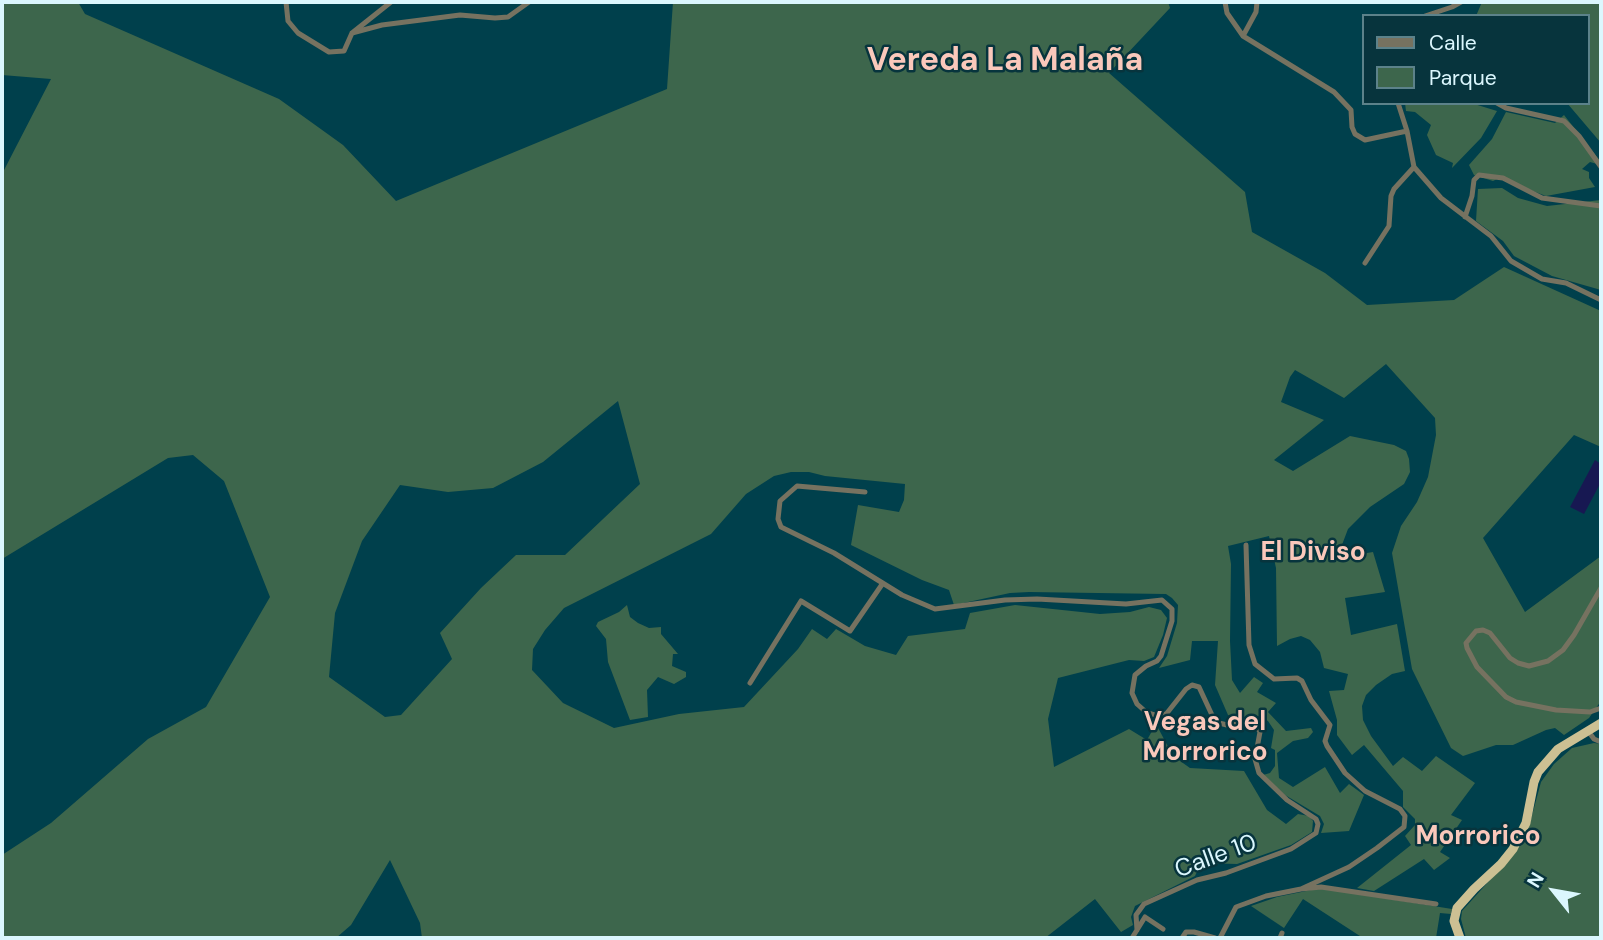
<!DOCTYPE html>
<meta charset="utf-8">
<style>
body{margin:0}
#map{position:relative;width:1603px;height:940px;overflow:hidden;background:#00404c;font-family:"DM Sans",sans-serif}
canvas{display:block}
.frame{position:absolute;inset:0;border:4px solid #dbf7fe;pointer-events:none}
.legend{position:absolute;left:1362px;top:14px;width:228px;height:91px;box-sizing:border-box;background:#07343d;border:2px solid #5c828a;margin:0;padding:9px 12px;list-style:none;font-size:21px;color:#dbf7fe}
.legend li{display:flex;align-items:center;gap:14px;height:35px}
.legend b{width:35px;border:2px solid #5c828a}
.north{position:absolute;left:1519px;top:856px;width:70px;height:70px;-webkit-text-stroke:5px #07343d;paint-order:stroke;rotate:301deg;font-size:19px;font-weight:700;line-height:28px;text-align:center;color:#dbf7fe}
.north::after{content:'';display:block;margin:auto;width:24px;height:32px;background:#dbf7fe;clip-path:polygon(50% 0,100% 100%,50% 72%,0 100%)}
</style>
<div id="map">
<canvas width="1603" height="940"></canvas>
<div class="frame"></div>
<ul class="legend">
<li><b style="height:9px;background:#767260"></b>Calle</li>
<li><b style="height:19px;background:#3d664c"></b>Parque</li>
</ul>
<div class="north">N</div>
</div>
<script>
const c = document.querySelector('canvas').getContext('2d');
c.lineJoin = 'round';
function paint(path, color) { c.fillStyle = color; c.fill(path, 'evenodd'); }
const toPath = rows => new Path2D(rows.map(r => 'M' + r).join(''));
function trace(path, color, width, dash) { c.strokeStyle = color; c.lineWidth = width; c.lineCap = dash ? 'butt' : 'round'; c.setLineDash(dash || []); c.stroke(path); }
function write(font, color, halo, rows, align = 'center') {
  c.font = font + ' "DM Sans",sans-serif'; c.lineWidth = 5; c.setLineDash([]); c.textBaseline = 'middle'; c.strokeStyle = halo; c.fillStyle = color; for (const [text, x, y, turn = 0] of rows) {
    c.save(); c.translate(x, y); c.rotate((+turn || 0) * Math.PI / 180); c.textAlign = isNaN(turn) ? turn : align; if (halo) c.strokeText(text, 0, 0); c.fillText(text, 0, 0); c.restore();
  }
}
const green = toPath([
 [2,2,78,2,85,14,279,99,343,145,396,201,667,89,673,2,1168,2,1170,8,1109,73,1245,192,1252,232,1325,273,1367,305,1454,300,1504,267,1601,311,1601,447,1574,435,1483,538,1525,612,1601,556,1601,701,1589,718,1564,735,1555,728,1546,730,1513,745,1496,745,1463,756,1451,748,1412,669,1392,553,1401,526,1417,502,1428,477,1436,435,1435,418,1386,364,1344,398,1295,370,1290,377,1281,402,1324,420,1274,460,1293,471,1350,436,1394,445,1406,451,1409,459,1410,472,1404,484,1370,507,1348,529,1337,558,1373,552,1385,592,1345,598,1351,635,1397,624,1405,671,1392,674,1376,685,1366,695,1362,706,1363,720,1371,736,1393,766,1403,757,1422,771,1436,756,1475,783,1451,815,1462,820,1440,852,1450,858,1434,870,1424,859,1374,891,1357,888,1411,845,1405,836,1415,825,1415,819,1403,807,1403,791,1364,745,1352,755,1337,735,1337,720,1329,691,1344,690,1348,674,1324,668,1320,652,1310,640,1301,636,1290,639,1277,646,1276,568,1269,536,1228,546,1231,564,1230,641,1232,680,1240,693,1254,677,1263,683,1257,692,1276,703,1268,712,1286,731,1311,728,1313,732,1308,738,1293,741,1277,753,1279,778,1293,787,1325,767,1340,793,1349,784,1364,795,1349,831,1321,833,1324,824,1320,816,1285,795,1263,775,1270,773,1275,766,1275,750,1271,748,1274,730,1268,721,1260,716,1235,718,1228,715,1215,685,1218,641,1192,641,1190,660,1159,668,1167,656,1177,623,1178,605,1172,598,1166,594,1029,592,1010,593,954,605,949,590,922,580,851,545,858,505,899,512,904,500,905,484,825,476,809,472,791,472,774,476,746,494,711,534,564,608,545,630,533,649,532,670,563,703,614,728,679,714,744,707,798,649,812,629,827,639,836,629,865,646,896,655,908,636,965,629,970,613,1015,605,1100,614,1130,612,1149,607,1161,610,1167,618,1163,635,1154,657,1144,661,1129,660,1058,678,1048,719,1054,767,1129,729,1147,740,1156,724,1173,756,1190,768,1244,771,1267,810,1286,824,1298,814,1309,816,1313,821,1312,832,1291,845,1237,864,1201,863,1195,876,1135,906,1131,917,1133,925,1121,932,1095,899,1045,938,422,938,420,923,390,860,351,925,336,938,2,938,2,855,51,823,148,739,206,707,270,597,224,481,193,455,168,458,2,559,2,174,51,79,2,75],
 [618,401,640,484,565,555,516,555,481,588,440,633,452,659,401,715,385,717,329,677,335,613,362,541,400,485,448,492,493,488,543,462],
 [1482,2,1601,2,1601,143,1567,103,1587,103,1587,16,1476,16],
 [1405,103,1471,103,1497,111,1481,138,1452,168,1453,163,1436,155,1427,135,1431,125,1415,112,1406,111],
 [1506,112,1555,123,1564,115,1601,162,1601,165,1590,162,1582,169,1589,172,1589,178,1595,187,1546,196,1499,178,1493,181,1474,175,1469,165,1492,139],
 [1502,188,1518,198,1547,206,1601,200,1601,290,1552,276,1514,256,1503,241,1476,221,1478,189],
 [627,605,630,617,638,623,649,628,661,627,661,634,678,654,673,654,672,666,686,672,686,677,674,684,658,677,647,690,648,717,630,720,608,662,606,639,596,626,598,622,619,612],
 [1594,743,1601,744,1601,938,1466,938,1461,919,1462,911,1518,849,1527,834,1541,782,1554,764,1572,748],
 [1321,888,1452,909,1451,914,1440,913,1436,938,1363,938,1303,899,1284,928,1251,906,1277,897]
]);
const water = toPath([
 [1595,460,1601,464,1601,482,1584,514,1570,507]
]);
const street = toPath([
 [286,2,288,21,298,33,329,52,344,51,352,33,391,2],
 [1225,2,1227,13,1243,36,1334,92,1351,110,1352,127,1355,134,1365,140,1407,131],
 [1425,16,1452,7,1461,2],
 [352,33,382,25,460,15,495,18,508,17,529,2],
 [1243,36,1256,12,1257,2],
 [1398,103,1407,131,1414,167,1441,198,1491,236,1511,261,1542,279,1566,283,1601,300],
 [1497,103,1506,108,1564,121,1579,136,1601,167],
 [1465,217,1472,196,1474,180,1479,175,1503,178,1542,198,1601,206],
 [1365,263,1389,226,1391,196,1394,189,1414,167],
 [865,492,797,486,780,501,778,519,781,527,834,553,902,595,935,609,1005,600,1037,599,1126,604,1162,600,1172,609,1172,621,1161,656,1157,661,1146,666,1135,675,1132,693,1137,704,1146,712,1161,717,1167,713,1186,689,1192,685,1199,687,1212,715,1219,723,1227,725,1249,723,1257,727,1260,732,1255,759,1259,773,1287,800,1316,819,1318,824,1316,833,1291,849,1226,873,1197,880,1144,904,1136,915,1137,930],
 [1246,545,1249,645,1255,664,1274,679,1297,678,1302,681,1311,700,1330,725,1325,741,1327,746,1345,773,1365,791,1400,809,1405,816,1404,827,1377,848,1349,867,1301,889],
 [1601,588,1574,635,1563,650,1548,661,1529,666,1518,663,1510,658,1490,633,1483,630,1476,631,1466,643,1467,648,1477,667,1506,697,1516,702,1556,710,1590,712,1601,708],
 [750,683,801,601,850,631,883,583],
 [1588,731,1594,739,1601,742],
 [1132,938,1145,917,1163,929],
 [1182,938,1186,932,1194,932,1215,938],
 [1220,938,1236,907,1266,896,1301,889,1321,887,1436,904],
 [1280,938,1282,933]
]);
const highway = toPath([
 [1460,938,1454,921,1457,908,1474,889,1501,864,1513,849,1526,823,1534,782,1538,772,1558,749,1601,723]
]);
const streetNames = [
 ["Calle 10",1216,857,-20]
];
const neighbourhoodNames = [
 ["El Diviso",1313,553],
 ["Vegas del",1205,723],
 ["Morrorico",1205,753],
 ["Morrorico",1478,837]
];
const districtNames = [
 ["Vereda La Malaña",1005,62]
];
paint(green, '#3d664c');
paint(water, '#171852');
trace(street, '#767260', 5);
trace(highway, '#ccc093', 9);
write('24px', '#dbf7fe', '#07343d', streetNames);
write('bold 26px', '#fac8bb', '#07343d', neighbourhoodNames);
write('bold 32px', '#fac8bb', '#07343d', districtNames);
</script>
